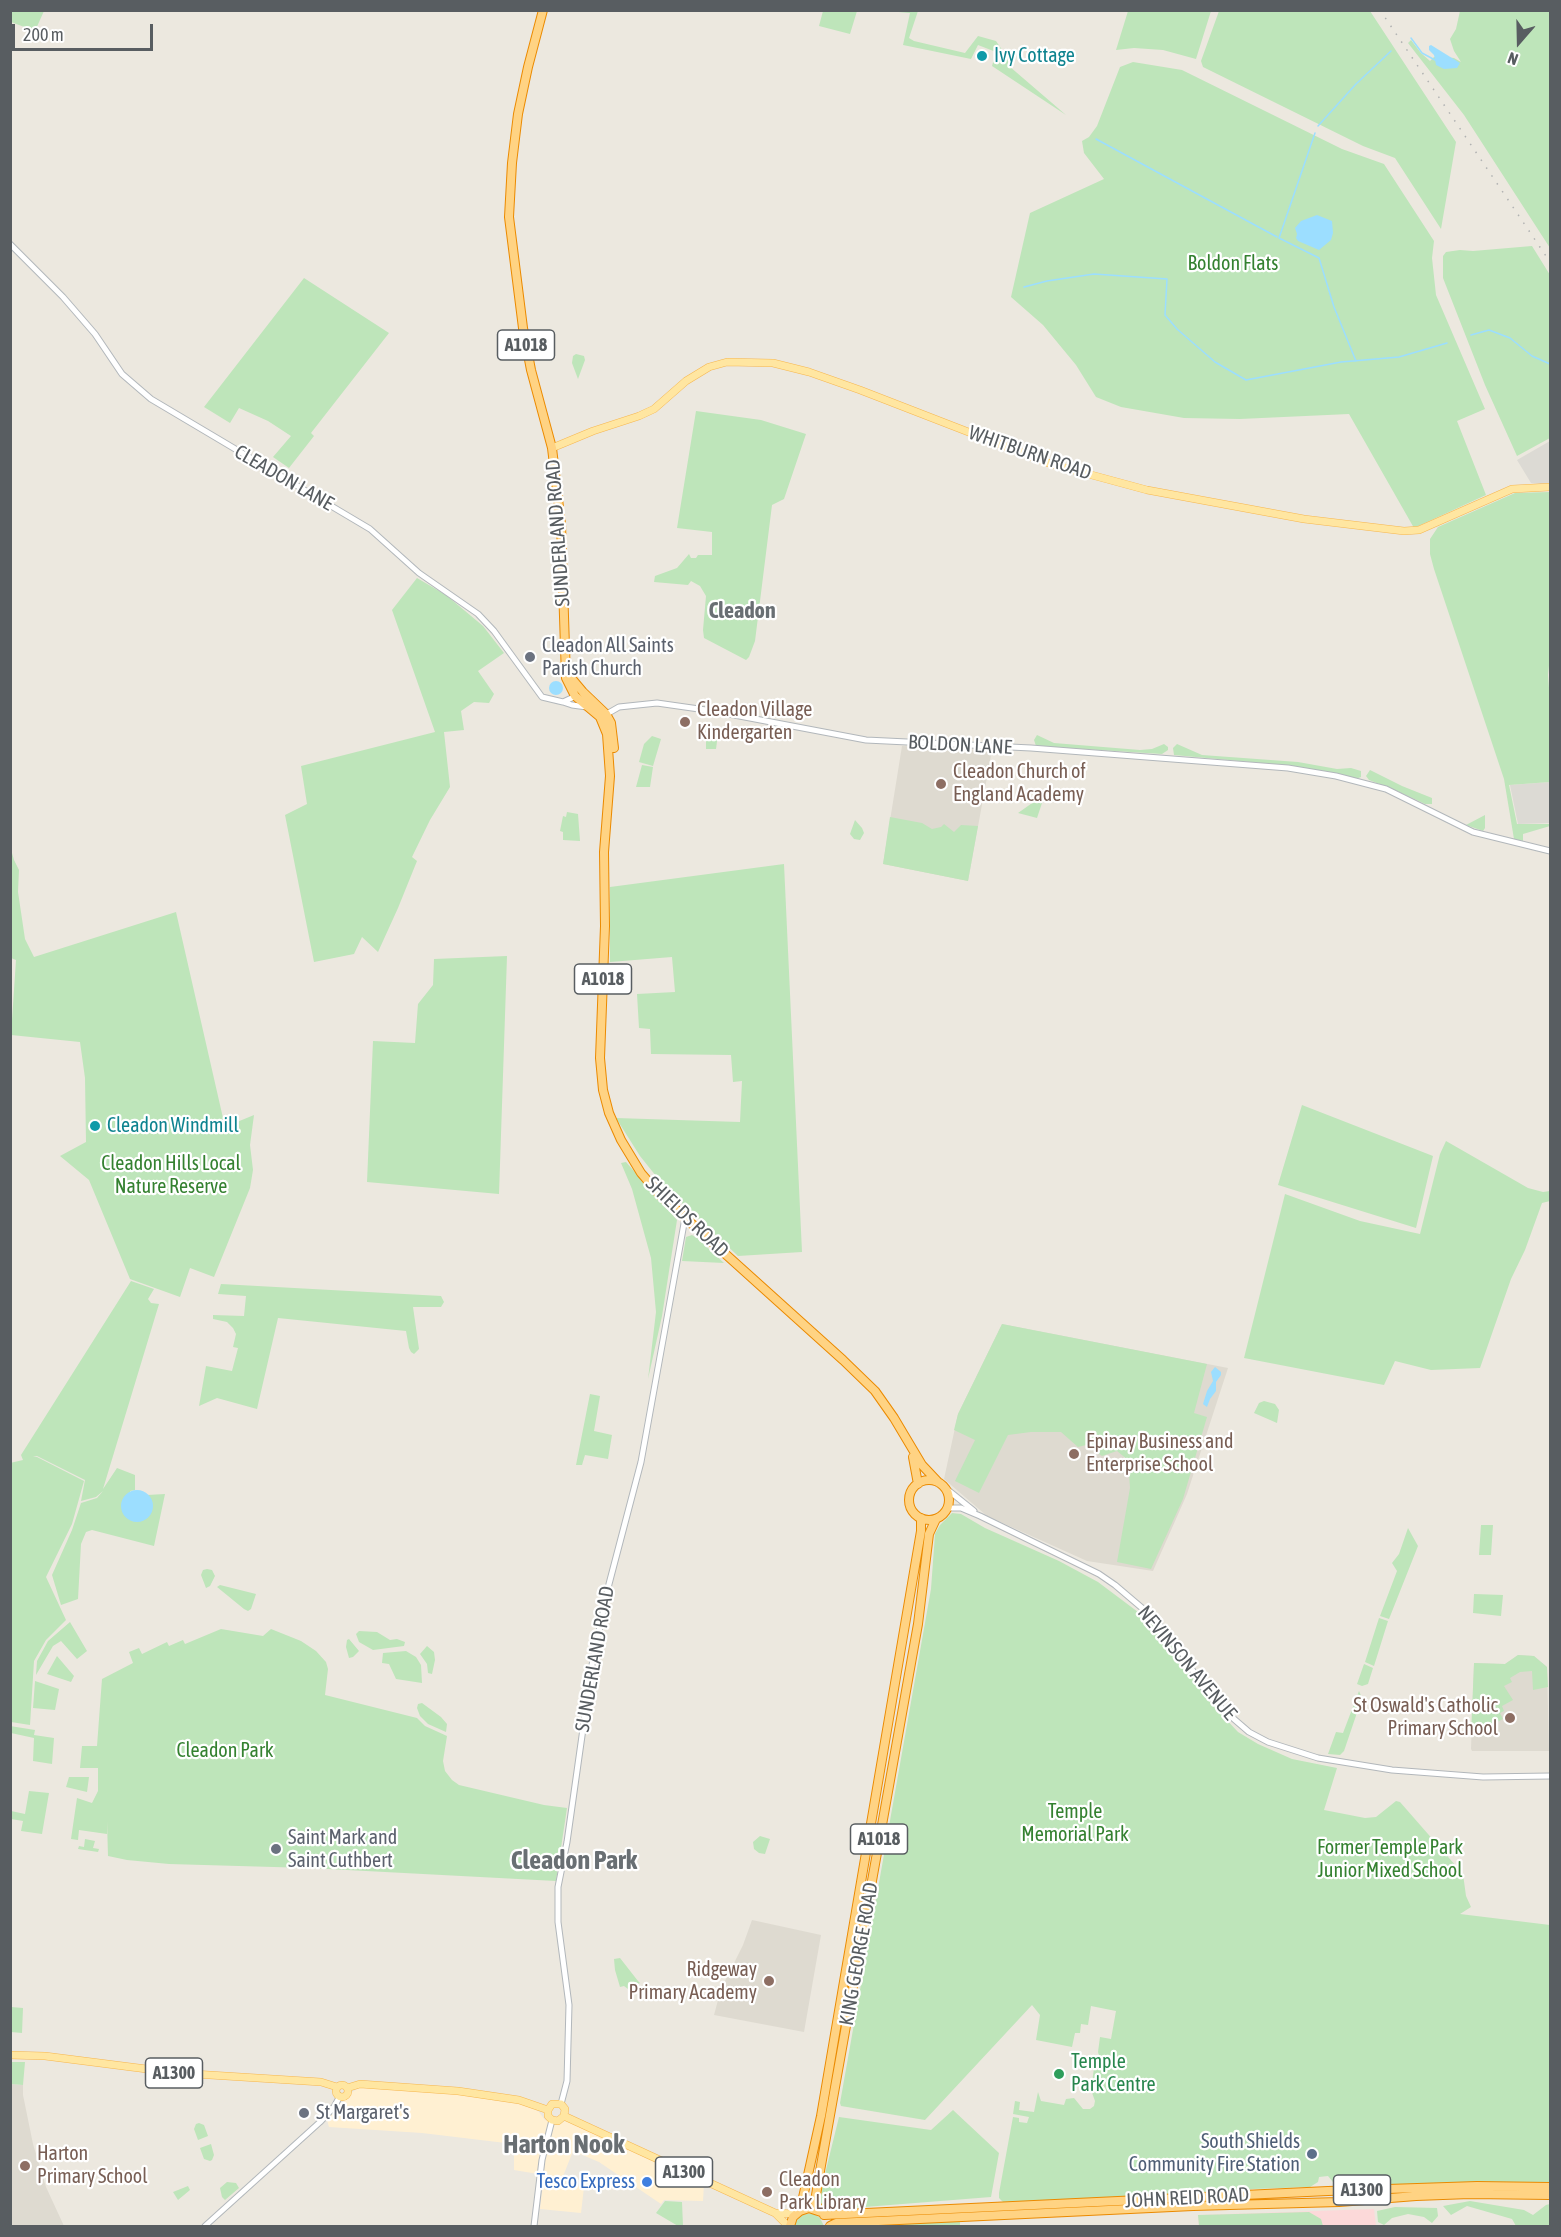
<!DOCTYPE html>
<style>
body{margin:0}
#map{position:relative;width:1561px;height:2237px;overflow:hidden;background:#ece8df;font-family:"Asap Condensed",sans-serif}
canvas{display:block}
.frame{position:absolute;inset:0;border:12px solid #585d61;pointer-events:none}
.north{position:absolute;left:1489px;top:12px;width:60px;height:60px;-webkit-text-stroke:4px #fff;paint-order:stroke;rotate:200deg;font-size:16px;font-weight:700;line-height:24px;text-align:center;color:#585d61}
.north::after{content:'';display:block;margin:auto;width:21px;height:27px;background:#585d61;clip-path:polygon(50% 0,100% 100%,50% 72%,0 100%)}
.scale{position:absolute;left:12px;top:24px;width:141px;height:27px;box-sizing:border-box;border:3px solid #585d61;border-top:0;padding-left:8px;font-size:18px;line-height:21px;white-space:nowrap;color:#585d61;-webkit-text-stroke:4px #fff;paint-order:stroke}
</style>
<div id="map">
<canvas width="1561" height="2237"></canvas>
<div class="frame"></div>
<div class="north">N</div>
<div class="scale">200 m</div>
</div>
<script>
const c = document.querySelector('canvas').getContext('2d');
c.lineJoin = 'round';
function paint(path, color) { c.fillStyle = color; c.fill(path, 'evenodd'); }
const toPath = rows => new Path2D(rows.map(r => 'M' + r).join(''));
function trace(path, color, width, dash) { c.strokeStyle = color; c.lineWidth = width; c.lineCap = dash ? 'butt' : 'round'; c.setLineDash(dash || []); c.stroke(path); }
function write(font, color, halo, rows, align = 'center') {
  c.font = font + ' "Asap Condensed",sans-serif'; c.lineWidth = 4.5; c.setLineDash([]); c.textBaseline = 'middle'; c.strokeStyle = halo; c.fillStyle = color; for (const [text, x, y, turn = 0] of rows) {
    c.save(); c.translate(x, y); c.rotate((+turn || 0) * Math.PI / 180); c.textAlign = isNaN(turn) ? turn : align; if (halo) c.strokeText(text, 0, 0); c.fillText(text, 0, 0); c.restore();
  }
}
const commercial = toPath([
 [360,2087,453,2093,514,2102,531,2107,539,2112,545,2120,557,2124,566,2121,704,2183,703,2201,664,2200,661,2204,599,2162,573,2151,560,2184,584,2187,581,2213,540,2209,544,2175,514,2170,514,2144,422,2133,329,2127,327,2120,351,2093]
]);
const industrial = toPath([
 [1550,441,1550,485,1531,483,1517,460],
 [1550,782,1550,823,1518,824,1510,785]
]);
const education = toPath([
 [902,746,992,750,968,881,883,864],
 [1002,1324,1228,1368,1187,1494,1153,1571,1087,1561,987,1516,944,1479,958,1414],
 [1518,1655,1534,1656,1547,1667,1549,1751,1472,1751,1471,1749,1474,1663,1505,1664],
 [752,1920,821,1935,804,2032,714,2015,721,1989,743,1945],
 [11,2084,23,2085,23,2095,33,2144,46,2187,64,2226,11,2226]
]);
const medical = toPath([
 [1374,2209,1376,2226,1199,2226,1198,2215]
]);
const green = toPath([
 [10,11,11,10,44,11,35,31,11,22],
 [823,11,857,11,850,34,819,26],
 [887,11,918,11,909,38,914,41,965,53,978,36,996,41,1007,57,1009,66,1066,115,992,66,996,52,978,45,971,59,903,45,910,13],
 [1128,11,1211,11,1196,59,1163,50,1134,48,1116,50],
 [1219,11,1370,11,1456,142,1441,229,1395,158,1363,146,1203,67,1201,61],
 [1460,11,1550,11,1550,248,1464,115,1408,43,1411,40,1421,53,1430,61,1434,57,1444,57,1454,58,1461,62,1454,51,1450,39,1456,29],
 [1133,62,1182,70,1342,149,1384,164,1434,241,1432,258,1436,295,1485,409,1457,421,1486,495,1414,528,1349,414,1240,419,1184,418,1121,407,1096,397,1076,365,1043,325,1011,297,1030,213,1104,179,1084,153,1082,141,1089,137,1097,126,1120,67],
 [1532,246,1550,275,1550,438,1517,456,1485,385,1443,278,1443,256,1446,252,1460,250,1473,251],
 [304,278,389,333,311,433,314,436,289,468,273,457,291,436,268,421,239,408,230,423,204,407],
 [576,354,584,356,585,360,578,379,572,363,573,356],
 [696,411,761,420,806,434,784,499,772,505,755,641,749,657,746,660,704,638,703,630,706,596,700,586,691,581,688,585,654,582,655,576,677,568,689,554,691,558,696,558,698,555,712,555,712,532,677,528],
 [1550,492,1550,656,1548,675,1550,700,1550,782,1509,785,1517,824,1550,824,1550,826,1523,834,1523,841,1514,839,1504,779,1434,569,1430,554,1430,539,1438,527,1515,493],
 [417,578,446,595,483,626,504,653,478,671,494,694,489,703,474,702,461,711,464,730,444,732,450,787,430,820,412,857,417,861,398,908,378,952,362,937,354,954,314,962,285,815,307,804,301,766,435,732,392,610],
 [706,733,718,734,716,749,706,749],
 [1037,735,1054,743,1140,750,1152,749,1164,744,1168,747,1168,750,1162,754,1036,746,1034,740],
 [652,736,661,739,653,766,639,762,644,744],
 [1177,744,1202,755,1298,762,1337,769,1351,768,1361,771,1361,777,1356,779,1294,766,1174,755,1173,748],
 [642,765,653,767,650,787,636,787],
 [1370,770,1402,786,1432,798,1432,804,1425,804,1397,791,1369,780,1366,776],
 [1045,794,1037,818,1018,813],
 [567,812,578,814,580,841,563,840,563,832,560,831,563,816,566,817],
 [1485,815,1485,828,1483,831,1466,825],
 [890,817,922,823,932,829,941,827,944,824,954,832,961,825,978,826,968,881,883,864],
 [855,820,862,828,864,833,860,840,854,839,850,834],
 [10,846,14,860,19,870,18,892,25,939,34,957,176,912,223,1118,237,1122,254,1115,250,1145,253,1170,250,1188,214,1277,190,1268,180,1297,130,1279,89,1180,60,1156,86,1142,85,1078,80,1042,11,1035,16,960,11,958],
 [784,864,802,1252,738,1256,664,1186,640,1156,616,1118,740,1122,742,1081,733,1082,731,1055,651,1054,650,1029,639,1028,637,994,675,992,672,957,610,962,610,887],
 [507,956,499,1194,367,1182,373,1041,415,1043,418,1004,433,985,434,959],
 [1302,1105,1433,1156,1416,1228,1278,1185],
 [1446,1141,1528,1188,1543,1192,1550,1191,1550,1201,1542,1203,1525,1250,1511,1279,1480,1368,1431,1370,1395,1361,1384,1385,1244,1358,1285,1194,1360,1221,1420,1234,1440,1154],
 [626,1162,677,1220,662,1316,648,1379,656,1312,651,1258,632,1189,621,1163],
 [692,1235,697,1238,724,1263,682,1261,686,1237],
 [131,1281,154,1289,148,1299,151,1303,159,1304,103,1489,117,1468,135,1475,135,1490,130,1491,141,1521,151,1512,152,1504,147,1495,165,1494,154,1546,92,1530,86,1532,81,1544,78,1599,61,1605,52,1575,72,1530,81,1503,97,1498,103,1491,96,1497,81,1501,85,1480,37,1456,33,1457,37,1457,84,1481,72,1524,46,1577,66,1620,46,1640,34,1661,30,1725,11,1722,10,1463,23,1460,21,1455],
 [221,1284,441,1296,444,1302,441,1307,413,1307,419,1349,414,1354,411,1352,409,1348,406,1331,278,1318,257,1409,217,1398,199,1406,206,1366,232,1371,238,1348,233,1347,236,1334,233,1328,227,1322,213,1319,213,1315,244,1316,246,1296,218,1294],
 [1002,1324,1207,1364,1194,1413,1207,1417,1183,1499,1151,1569,1117,1562,1130,1488,1128,1460,1117,1451,1102,1456,1086,1445,1078,1447,1061,1432,1031,1432,1008,1435,979,1493,955,1481,975,1440,954,1430,958,1414],
 [590,1394,600,1396,594,1431,612,1435,608,1459,585,1455,582,1465,576,1465],
 [1264,1401,1275,1404,1279,1410,1277,1423,1254,1413,1259,1403],
 [952,1513,961,1514,985,1528,1059,1561,1098,1582,1146,1618,1173,1648,1208,1700,1238,1732,1258,1744,1292,1759,1337,1768,1324,1810,1365,1818,1376,1817,1396,1801,1400,1802,1463,1874,1466,1896,1471,1907,1460,1914,1550,1925,1550,2184,1509,2182,1337,2187,1328,2176,1319,2177,1318,2182,1310,2187,1253,2189,1242,2191,1242,2193,1005,2204,999,2198,999,2193,1013,2117,1019,2118,1019,2122,1027,2123,1029,2117,1013,2114,1015,2101,1020,2102,1019,2110,1034,2112,1038,2092,1041,2101,1064,2105,1066,2099,1074,2098,1083,2109,1090,2109,1094,2106,1095,2101,1091,2090,1094,2068,1096,2063,1105,2062,1106,2059,1099,2056,1098,2052,1100,2037,1111,2039,1116,2011,1091,2006,1088,2025,1081,2024,1080,2033,1075,2033,1072,2047,1036,2040,1040,2015,1032,2005,925,2120,841,2106,840,2103,931,1589,935,1534,940,1525],
 [1481,1525,1493,1525,1491,1555,1479,1555],
 [1408,1528,1418,1546,1389,1619,1380,1616,1397,1571,1392,1563,1399,1554],
 [207,1569,212,1570,215,1576,210,1586,206,1588,201,1575,203,1570],
 [220,1585,256,1594,251,1609,248,1611,244,1609,217,1587],
 [1474,1594,1503,1595,1501,1616,1473,1613],
 [1379,1618,1388,1621,1374,1666,1365,1662],
 [70,1622,87,1651,77,1659,61,1641,53,1646,36,1675,37,1661,48,1641],
 [221,1629,263,1636,271,1629,301,1641,316,1651,326,1662,328,1669,325,1695,417,1718,425,1726,447,1736,443,1761,445,1771,452,1780,459,1785,544,1805,567,1808,556,1881,309,1868,169,1864,127,1860,108,1856,107,1821,107,1834,79,1830,78,1840,71,1839,77,1798,92,1803,98,1791,98,1768,80,1768,82,1746,97,1746,102,1679,133,1663,129,1652,139,1648,142,1654,167,1642,169,1646,183,1640,185,1644],
 [359,1631,377,1632,390,1640,397,1639,405,1642,404,1646,373,1650,359,1642,356,1634],
 [349,1639,359,1651,353,1657,349,1658,346,1647,347,1640],
 [427,1646,434,1652,435,1660,432,1674,428,1673,427,1664,420,1654],
 [406,1651,416,1657,421,1665,422,1683,396,1679,389,1664,382,1663,383,1653],
 [1518,1655,1534,1656,1547,1667,1548,1687,1533,1690,1532,1671,1520,1672,1510,1678,1512,1682,1504,1686,1513,1700,1502,1706,1504,1711,1500,1713,1503,1719,1471,1735,1474,1663,1505,1664],
 [57,1656,74,1676,71,1682,47,1674],
 [1364,1664,1373,1668,1368,1684,1362,1686,1357,1684],
 [35,1681,59,1689,55,1710,33,1708],
 [1359,1691,1362,1698,1344,1751,1340,1755,1328,1754,1336,1732,1343,1733],
 [422,1703,441,1717,447,1724,446,1732,428,1724,420,1716,417,1708,418,1704],
 [10,1726,35,1730,34,1735,54,1738,52,1764,33,1761,34,1738,11,1733],
 [69,1777,89,1777,87,1792,66,1787],
 [29,1791,49,1793,42,1834,21,1831,23,1821,11,1819,11,1811,25,1814],
 [760,1836,770,1839,765,1854,759,1853,754,1849,753,1842],
 [85,1839,95,1841,93,1848,99,1849,98,1852,78,1849,79,1846,84,1847],
 [620,1958,638,1981,640,1983,628,1989,624,1986,620,1987,615,1970,614,1959],
 [11,2007,23,2008,22,2033,11,2032],
 [11,2062,25,2062,23,2085,11,2084],
 [953,2110,999,2153,991,2197,827,2210,820,2204,820,2194,839,2117,931,2130],
 [199,2123,204,2125,208,2136,198,2140,194,2129,196,2124],
 [211,2144,214,2155,212,2160,210,2161,204,2159,200,2148],
 [227,2182,236,2183,239,2188,225,2200,222,2197,220,2188],
 [188,2186,190,2190,178,2200,173,2192],
 [665,2201,682,2202,683,2226,678,2226,656,2213],
 [1470,2201,1524,2210,1533,2215,1546,2205,1550,2204,1550,2226,1516,2226,1512,2219,1467,2206,1451,2215,1443,2206],
 [1395,2207,1437,2208,1438,2216,1432,2223,1424,2217,1408,2214,1392,2218,1384,2225,1378,2222,1377,2211],
 [1309,2212,1321,2219,1323,2226,1199,2226,1198,2215],
 [812,2213,820,2218,824,2226,794,2226,796,2222,802,2215],
 [960,2221,960,2226,863,2226]
]);
const water = toPath([
 [1431,45,1460,63,1457,68,1444,69,1436,65,1434,55,1429,50,1429,46],
 [1317,215,1332,221,1333,233,1331,240,1319,250,1298,241,1296,238,1297,234,1295,228,1301,221],
 '549 688a7 7 0 1 1 14 0a7 7 0 1 1-14 0Z',
 [1215,1367,1221,1372,1221,1375,1216,1382,1216,1391,1210,1399,1207,1407,1203,1404,1207,1391,1213,1381,1211,1372],
 '121 1506a16 16 0 1 1 32 0a16 16 0 1 1-32 0Z'
]);
const stream = toPath([
 [1411,38,1422,53,1435,60],
 [1318,126,1356,84,1391,51],
 [1315,133,1279,238,1319,258,1334,307,1356,361],
 [1096,139,1277,237],
 [1024,287,1047,281,1094,274,1167,279,1165,315,1177,329,1215,362,1246,380,1341,362,1399,357,1447,343],
 [1471,335,1489,330,1510,338,1532,356,1550,364]
]);
const minor = toPath([
 [10,244,63,297,95,334,122,374,151,399,370,529,419,573,478,614,494,631,542,697,563,702,576,696],
 [563,702,572,705,587,707],
 [605,715,619,707,657,703,713,711,866,740,1031,748,1288,768,1336,776,1386,789,1473,832,1550,851],
 [943,1486,974,1511],
 [948,1508,961,1508,980,1516,1099,1574,1115,1585,1155,1619,1184,1656,1202,1686,1220,1707,1249,1732,1268,1742,1318,1758,1392,1770,1483,1777,1550,1776],
 [561,2104,567,2081,569,2005,558,1922,558,1887,567,1842,592,1665,609,1584,641,1462,685,1218],
 [205,2226,320,2122,334,2107,340,2096],
 [534,2226,542,2160,552,2120]
]);
const major = toPath([
 [552,448,593,431,639,416,654,409,686,381,709,367,727,362,773,363,809,372,860,390,1051,464,1147,490,1304,519,1404,531,1419,530,1512,489,1550,487],
 [10,2055,45,2056,178,2073,321,2082,337,2087],
 '336 2091a6 6 0 1 1 12 0a6 6 0 1 1-12 0Z',
 [347,2088,360,2084,458,2091,519,2100,548,2110],
 [548,2110,552,2104,561,2104,565,2109,564,2116],
 [548,2110,548,2116,552,2120,558,2121,564,2116],
 [564,2116,775,2213,796,2214],
 [775,2213,788,2226]
]);
const highway = toPath([
 [543,10,528,67,518,114,512,163,509,217,523,328,531,370,552,448,561,524,566,678,575,696,600,717,607,734,610,776,604,852,605,926,600,1058,603,1090,609,1113,621,1140,641,1173,661,1196,843,1360,875,1391,894,1418,922,1465,938,1482],
 [567,673,583,692,606,714,611,723,614,748],
 [913,1457,918,1484],
 '909 1500a20 20 0 1 1 40 0a20 20 0 1 1-40 0Z',
 [800,2211,821,2116,921,1531,921,1518],
 [819,2211,815,2201,820,2171,918,1624,929,1534,936,1519],
 [824,2215,1328,2191,1477,2186,1550,2187],
 [790,2226,793,2217,800,2211,809,2208,821,2212],
 [830,2226,836,2223,1193,2206,1339,2202,1416,2196,1470,2194,1550,2195]
]);
const rail = toPath([
 [1380,10,1550,262]
]);
const markers = [
 [982,56,6,"#0f9aa8"],
 [530,657,6,"#6b7280"],
 [685,722,6,"#8d6e63"],
 [941,784,6,"#8d6e63"],
 [95,1126,6,"#0f9aa8"],
 [1074,1454,6,"#8d6e63"],
 [1510,1718,6,"#8d6e63"],
 [276,1849,6,"#6b7280"],
 [769,1981,6,"#8d6e63"],
 [1059,2074,6,"#2e9e5b"],
 [304,2113,6,"#6b7280"],
 [1312,2154,6,"#5c6f8a"],
 [25,2166,6,"#8d6e63"],
 [647,2182,6,"#3f7fe0"],
 [767,2192,6,"#8d6e63"]
];
const shields = [
 [526,345,57],
 [603,979,57],
 [879,1839,57],
 [174,2073,57],
 [684,2172,57],
 [1362,2190,57]
];
const shieldNames = [
 ["A1018",526,345],
 ["A1018",603,979],
 ["A1018",879,1839],
 ["A1300",174,2073],
 ["A1300",684,2172],
 ["A1300",1362,2190]
];
const cultureNames = [
 ["Ivy Cottage",994,56],
 ["Cleadon Windmill",107,1126]
];
const parkNames = [
 ["Boldon Flats",1233,264],
 ["Cleadon Hills Local",171,1164],
 ["Nature Reserve",171,1187],
 ["Cleadon Park",225,1751],
 ["Temple",1075,1812],
 ["Memorial Park",1075,1835],
 ["Former Temple Park",1390,1848],
 ["Junior Mixed School",1390,1871]
];
const streetNames = [
 ["WHITBURN ROAD",1030,453,19],
 ["CLEADON LANE",284,478,30],
 ["SUNDERLAND ROAD",558,533,-94],
 ["BOLDON LANE",960,745,3],
 ["SHIELDS ROAD",687,1217,44],
 ["SUNDERLAND ROAD",595,1659,-80],
 ["NEVINSON AVENUE",1187,1663,50],
 ["KING GEORGE ROAD",859,1954,-80],
 ["JOHN REID ROAD",1187,2198,-3]
];
const worshipNames = [
 ["Cleadon All Saints",542,646],
 ["Parish Church",542,669],
 ["Saint Mark and",288,1838],
 ["Saint Cuthbert",288,1861],
 ["St Margaret's",316,2113]
];
const educationNames = [
 ["Cleadon Village",697,710],
 ["Kindergarten",697,733],
 ["Cleadon Church of",953,772],
 ["England Academy",953,795],
 ["Epinay Business and",1086,1442],
 ["Enterprise School",1086,1465],
 ["St Oswald's Catholic",1498,1706,"right"],
 ["Primary School",1498,1729,"right"],
 ["Ridgeway",757,1970,"right"],
 ["Primary Academy",757,1993,"right"],
 ["Harton",37,2154],
 ["Primary School",37,2177],
 ["Cleadon",779,2180],
 ["Park Library",779,2203]
];
const leisureNames = [
 ["Temple",1071,2062],
 ["Park Centre",1071,2085]
];
const serviceNames = [
 ["South Shields",1300,2142],
 ["Community Fire Station",1300,2165]
];
const shopNames = [
 ["Tesco Express",635,2182]
];
const quarterNames = [
 ["Cleadon",742,611]
];
const districtNames = [
 ["Cleadon Park",574,1861],
 ["Harton Nook",564,2145]
];
paint(commercial, '#fff0d2');
paint(industrial, '#dcdad4');
paint(education, '#dedad0');
paint(medical, '#fcd9d9');
paint(green, '#bee5ba');
paint(water, '#9cdeff');
trace(stream, '#9cdeff', 1.5);
trace(minor, '#b2b7bb', 7);
trace(major, '#f6b64f', 8);
trace(highway, '#eb8a00', 10);
trace(minor, '#fff', 5);
trace(major, '#ffe6a1', 7);
trace(highway, '#ffd383', 8);
trace(rail, '#b1b2b2', 1.5, [1.5, 8]);
for (const [x, y, r, color] of markers) { const dot = new Path2D(); dot.arc(x, y, r, 0, 2 * Math.PI); c.fillStyle = color; c.fill(dot); trace(dot, '#fff', 2); }
for (const [x, y, w] of shields) { const box = new Path2D(); box.roundRect(x - w / 2, y - 15, w, 30, 4.5); c.fillStyle = '#fff'; c.fill(box); trace(box, '#585d61', 1.5); }
write('bold 18px', '#585d61', null, shieldNames);
write('20px', '#0d838f', '#fff', cultureNames, 'left');
write('20px', '#348130', '#fff', parkNames);
write('20px', '#585d61', '#fff', streetNames);
write('20px', '#5b616d', '#fff', worshipNames, 'left');
write('20px', '#785e54', '#fff', educationNames, 'left');
write('20px', '#27864d', '#fff', leisureNames, 'left');
write('20px', '#4e5e75', '#fff', serviceNames, 'right');
write('20px', '#366cbe', '#fff', shopNames, 'right');
write('bold 22px', '#696f73', '#fff', quarterNames);
write('bold 26px', '#696f73', '#fff', districtNames);
</script>
